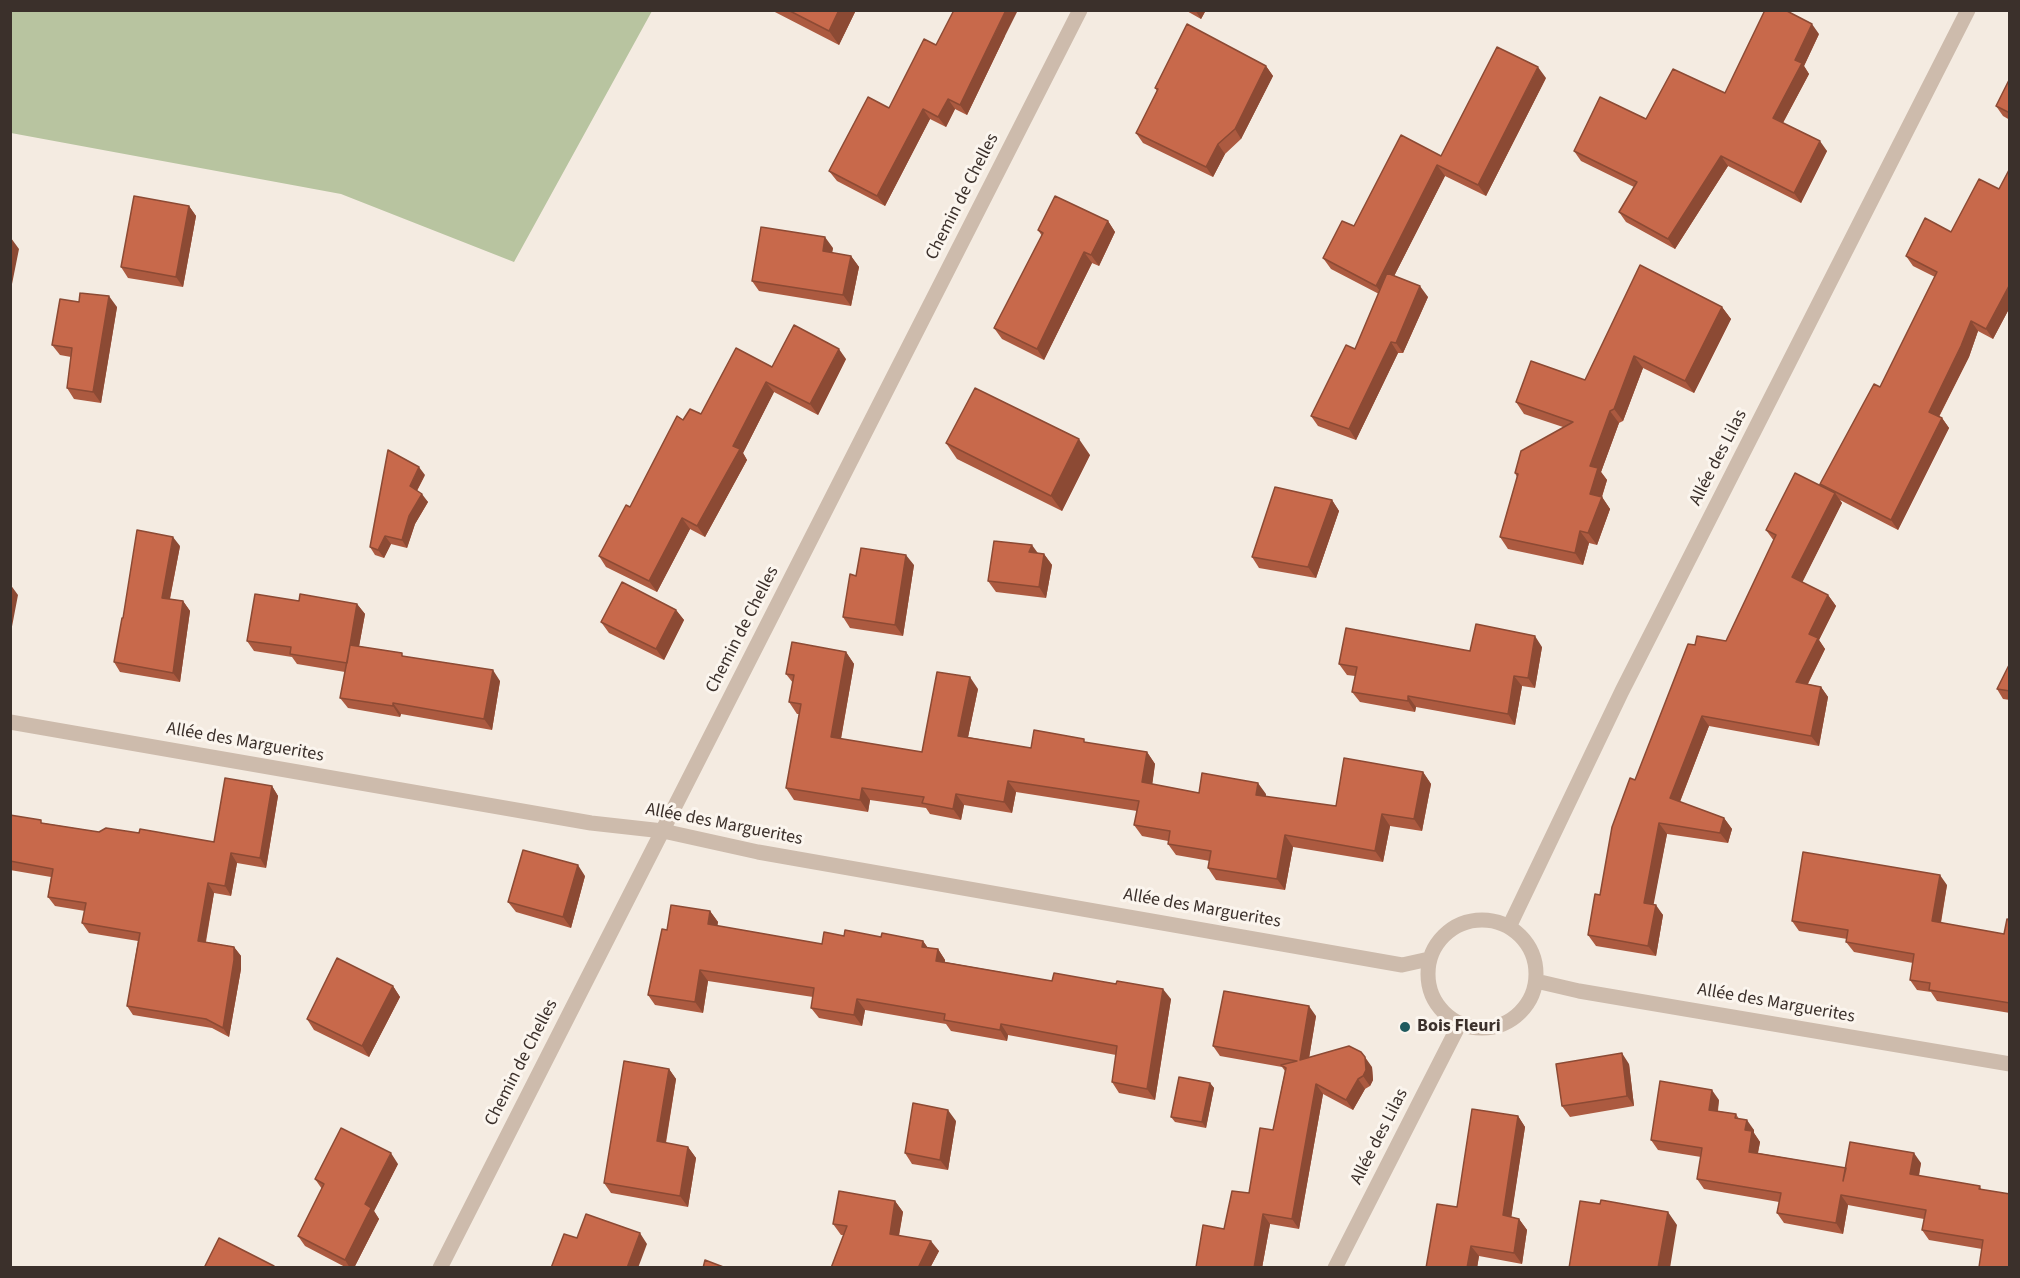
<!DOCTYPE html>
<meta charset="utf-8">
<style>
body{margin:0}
#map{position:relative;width:2020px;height:1278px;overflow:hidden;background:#f4ebe1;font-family:"Source Sans 3",sans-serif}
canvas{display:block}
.frame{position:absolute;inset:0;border:12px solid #3b302b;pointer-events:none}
</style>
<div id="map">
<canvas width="2020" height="1278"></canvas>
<div class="frame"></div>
</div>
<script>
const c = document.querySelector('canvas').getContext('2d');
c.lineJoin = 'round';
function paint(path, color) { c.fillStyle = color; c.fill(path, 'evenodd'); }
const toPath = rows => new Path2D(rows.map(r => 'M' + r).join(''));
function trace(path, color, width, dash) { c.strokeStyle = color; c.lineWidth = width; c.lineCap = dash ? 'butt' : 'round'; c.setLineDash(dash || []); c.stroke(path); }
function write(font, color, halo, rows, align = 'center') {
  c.font = font + ' "Source Sans 3",sans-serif'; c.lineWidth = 6; c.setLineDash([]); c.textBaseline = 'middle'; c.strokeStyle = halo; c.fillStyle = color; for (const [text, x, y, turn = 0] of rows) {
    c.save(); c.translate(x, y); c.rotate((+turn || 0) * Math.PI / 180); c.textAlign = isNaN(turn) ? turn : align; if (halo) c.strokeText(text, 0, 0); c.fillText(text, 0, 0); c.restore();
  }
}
const green = toPath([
 [10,11,11,10,652,11,514,262,341,194,11,133]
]);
const minor = toPath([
 [10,722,591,823,663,831,758,852,1402,965,1429,959],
 '1428 974a54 54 0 1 1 108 0a54 54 0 1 1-108 0Z',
 [1509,927,1622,691,1968,10],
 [1536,981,1579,991,2010,1064],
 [440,1268,1080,10],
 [1335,1268,1460,1023]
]);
const wall = toPath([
 [771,10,856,10,839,45],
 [1185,10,1206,10,1201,19],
 [1819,34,1804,66,1809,74,1783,123,1827,151,1801,203,1728,166,1675,249,1626,222,1619,212,1634,187,1581,161,1574,151,1725,93],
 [1005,36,967,115,955,109,946,127,930,119,885,206,837,181,829,171,889,108,936,45],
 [1266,66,1273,76,1241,139,1225,154,1213,177,1143,143,1136,133,1157,91,1155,88],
 [1546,78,1486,196,1445,176,1394,276,1428,297,1403,353,1398,353,1356,440,1318,426,1311,416,1355,349,1379,294,1331,269,1323,258,1354,226,1441,156],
 [2010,78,2010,120,2003,116,1996,106],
 [2010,168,2010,307,1993,339,1978,331,1969,357,1939,417,1942,418,1949,428,1898,530,1840,500,1842,503,1802,582,1828,595,1836,606,1819,640,1825,649,1808,684,1821,687,1828,697,1819,746,1709,726,1680,802,1724,818,1732,829,1728,843,1667,834,1653,904,1663,915,1656,956,1596,946,1588,935,1600,895,1695,645,1726,641,1774,541,1766,530,1822,486,1820,484,1880,387,1935,277,1913,266,1906,256,1951,232,1999,189],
 [189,206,196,216,183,287,128,278,121,267],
 [1108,221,1115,232,1099,266,1092,263,1044,360,1002,339,994,328,1042,236,1038,230],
 [833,248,832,253,851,256,859,267,851,306,759,291,752,281],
 [79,302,117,307,101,403,74,399,67,388,71,357,60,355,52,345],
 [1722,307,1731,319,1694,393,1643,368,1623,421,1619,423,1601,472,1607,480,1602,497,1610,509,1597,545,1589,543,1583,565,1508,549,1500,537,1517,477,1515,473,1563,427,1524,414,1516,402,1585,380],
 [846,359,818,415,774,392,743,453,747,460,705,537,690,529,657,592,606,567,599,556,630,507,683,420,701,414,772,367],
 [946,443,1090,455,1062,511,957,459],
 [425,475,417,491,428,502,415,524,407,548,391,544,384,558,375,555,370,547],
 [1332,500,1339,511,1316,578,1259,568,1252,557],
 [180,546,170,599,183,601,190,611,180,682,120,672,114,662,123,618],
 [1037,553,1044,554,1052,565,1046,598,996,592,988,581],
 [914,565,903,636,850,628,843,617,856,576],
 [299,601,357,604,365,614,359,646,404,656,500,681,492,730,401,714,400,717,348,708,340,698,345,672,297,664,292,657,254,651,247,641],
 [676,610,684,620,664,660,609,633,601,622],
 [1542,647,1535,688,1522,686,1515,725,1416,707,1415,712,1360,702,1352,692,1355,676,1347,675,1339,664,1470,651],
 [846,652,854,664,841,739,922,752,978,689,968,737,1031,748,1087,743,1147,752,1155,764,1152,784,1199,793,1266,794,1266,797,1336,806,1423,772,1431,784,1422,831,1390,826,1383,862,1293,847,1285,890,1216,880,1208,868,1210,861,1176,855,1168,844,1168,841,1142,836,1134,825,1137,811,1016,792,1012,813,964,805,961,820,930,814,926,808,870,800,868,812,794,800,786,788,799,714,797,714,789,702,793,683,786,674],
 [2010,663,2010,700,2003,699,1997,689],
 [272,786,278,796,266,868,237,863,231,896,214,893,206,942,234,947,241,956,241,969,229,1037,212,1028,133,1015,127,1006,138,941,89,933,82,923,85,911,55,906,48,897,51,877,10,870,10,815,43,823,99,832,139,833,214,842],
 [585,876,571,928,516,912,508,902],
 [1947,885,1941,923,2004,934,2010,920,2010,1013,1937,1001,1931,992,1917,990,1910,980,1913,963,1854,952,1846,942,1847,939,1799,931,1792,921],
 [710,911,718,922,717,926,822,944,844,936,881,937,923,941,928,948,938,949,945,960,945,962,1052,981,1171,999,1155,1100,1119,1093,1112,1082,1116,1055,1008,1035,1007,1041,951,1031,946,1024,865,1010,862,1026,819,1018,811,1008,813,997,708,981,703,1013,655,1005,648,995,667,930],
 [393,986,400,997,369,1057,314,1030,307,1019],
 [1316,1016,1309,1058,1372,1067,1373,1080,1370,1086,1365,1089,1353,1110,1323,1094,1299,1229,1270,1224,1262,1268,1197,1268,1249,1193,1273,1130,1285,1071,1282,1067,1220,1056,1213,1046],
 [1629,1064,1634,1106,1570,1117,1562,1106],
 [669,1069,676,1079,666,1143,688,1147,696,1158,688,1207,611,1193,604,1183],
 [1210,1083,1214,1088,1206,1128,1175,1122,1171,1117],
 [1719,1100,1718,1111,1736,1114,1739,1119,1754,1130,1754,1133,1760,1142,1758,1153,1846,1168,1921,1163,1919,1176,1980,1186,2010,1268,1979,1268,1979,1267,1982,1249,1929,1240,1922,1230,1924,1219,1848,1205,1843,1234,1784,1223,1777,1213,1779,1202,1704,1189,1697,1179,1701,1157,1658,1150,1651,1140],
 [1518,1116,1525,1127,1511,1217,1519,1219,1527,1230,1522,1264,1479,1256,1477,1268,1457,1207],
 [956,1121,948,1170,912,1164,905,1153],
 [398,1164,374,1211,379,1219,354,1268,347,1268,305,1246,298,1236,322,1189,315,1179],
 [895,1201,903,1212,899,1236,939,1251,930,1268,831,1268,844,1235,841,1235,833,1224]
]);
const shadedWall = toPath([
 [839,10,856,10,839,45,829,31],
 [1006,10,1018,10,1005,36,967,115,960,105],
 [1195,10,1206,10,1201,19],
 [1812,24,1819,34,1804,66,1809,74,1780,128,1773,118,1795,60],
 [1266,66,1273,76,1241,139,1235,129],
 [1538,67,1546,78,1486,196,1478,185],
 [948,99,955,109,946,127,938,117],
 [923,109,930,119,885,206,877,196],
 [1820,141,1827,151,1801,203,1794,193],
 [1218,144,1225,154,1213,177,1206,167],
 [1721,156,1728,166,1675,249,1668,239],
 [1437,165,1445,176,1384,296,1376,286],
 [189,206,196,216,183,287,176,277],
 [1108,221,1115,232,1099,266,1091,255],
 [825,237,833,248,830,262,823,251],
 [11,238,19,249,10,294,10,242],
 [1084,252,1092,263,1044,360,1037,349],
 [851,256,859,267,851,306,843,295],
 [2010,284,2010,307,1993,339,1986,329],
 [1420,286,1428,297,1403,353,1396,343],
 [109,296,117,307,101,403,93,392],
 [1722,307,1731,319,1694,393,1685,381],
 [1971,321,1978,331,1969,357,1936,422,1929,412],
 [1391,342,1398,353,1356,440,1349,429],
 [839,349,846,359,818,415,810,404],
 [1634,356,1643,368,1623,421,1614,409],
 [766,382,774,392,743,453,747,460,705,537,697,526,733,446],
 [1610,411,1619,423,1601,472,1607,480,1600,502,1602,497,1610,509,1597,545,1588,533,1590,494,1590,466],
 [1942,418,1949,428,1898,530,1891,520],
 [1079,439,1090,455,1062,511,1051,496],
 [419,467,425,475,415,494,410,486],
 [1835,493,1842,503,1800,587,1792,577],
 [422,494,428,502,415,524,407,548,402,540,409,516],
 [1332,500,1339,511,1316,578,1308,567],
 [682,518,690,529,657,592,649,581],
 [1580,531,1589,543,1583,565,1575,553],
 [385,536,391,544,384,558,378,550],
 [173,537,180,546,168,608,162,598],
 [1032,545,1040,556,1029,552],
 [1044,554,1052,565,1046,598,1039,587],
 [906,555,914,565,903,636,895,625],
 [10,584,18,595,10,637],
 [1828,595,1836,606,1819,640,1825,649,1803,693,1796,682,1809,634],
 [183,601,190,611,180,682,173,673],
 [357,604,365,614,354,674,347,663],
 [676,610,684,620,664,660,656,649],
 [1535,636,1542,647,1535,688,1528,678],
 [846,652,854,664,839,749,831,737],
 [493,670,500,681,492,730,484,719],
 [1514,676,1522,686,1515,725,1508,714],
 [970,677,978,689,966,747,958,736],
 [1821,687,1828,697,1819,746,1811,736],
 [1408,696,1416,707,1415,712,1408,701],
 [393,703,401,714,400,717,393,706],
 [1702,716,1709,726,1677,809,1670,798],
 [1147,752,1155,764,1151,794,1142,782],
 [1423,772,1431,784,1422,831,1414,819],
 [1008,781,1016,792,1012,813,1004,802],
 [1258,783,1266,794,1264,807,1256,795],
 [272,786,278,796,266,868,260,858],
 [862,788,870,800,868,812,860,800],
 [956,794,964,805,961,820,953,809],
 [1382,814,1390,826,1383,862,1375,851],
 [1724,818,1732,829,1728,843,1720,833],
 [1659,823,1667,834,1652,913,1644,903],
 [1285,835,1293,847,1285,890,1277,879],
 [231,853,237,863,231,896,225,886],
 [578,865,585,876,571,928,563,917],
 [1940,875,1947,885,1939,932,1932,921],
 [208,883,214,893,204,950,198,941],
 [1656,905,1663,915,1656,956,1648,946],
 [710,911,718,922,716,935,708,924],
 [923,941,930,951,922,947],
 [234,947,241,956,241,969,229,1037,223,1028],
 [938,949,945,960,943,971,936,961],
 [700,970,708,981,703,1013,695,1002],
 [393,986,400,997,369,1057,362,1046],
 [1163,989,1171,999,1155,1100,1147,1089],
 [857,999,865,1010,862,1026,854,1015],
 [1309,1006,1316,1016,1307,1070,1300,1060],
 [1001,1024,1008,1035,1007,1041,1000,1030],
 [1622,1053,1629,1064,1634,1106,1627,1096],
 [1365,1057,1372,1067,1373,1080,1370,1086,1363,1076],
 [669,1069,676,1079,664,1152,657,1141],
 [1358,1079,1365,1089,1353,1110,1346,1100],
 [1210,1083,1214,1088,1206,1128,1202,1122],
 [1316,1084,1323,1094,1299,1229,1292,1219],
 [1712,1090,1719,1100,1716,1121,1709,1110],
 [948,1110,956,1121,948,1170,940,1160],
 [1518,1116,1525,1127,1510,1226,1503,1215],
 [1747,1120,1754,1130,1754,1133,1760,1142,1756,1162,1749,1152,1745,1130],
 [688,1147,696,1158,688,1207,680,1196],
 [391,1153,398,1164,374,1211,379,1219,354,1268,350,1268,345,1260,365,1204],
 [1914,1153,1921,1163,1917,1185,1910,1174],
 [1841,1195,1848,1205,1843,1234,1836,1223],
 [895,1201,903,1212,897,1245,890,1234],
 [1668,1212,1677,1225,1670,1268,1658,1268],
 [1263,1214,1270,1224,1262,1268,1254,1268],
 [1519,1219,1527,1230,1522,1264,1514,1253],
 [640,1233,647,1244,638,1268,627,1268],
 [931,1241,939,1251,930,1268,918,1268],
 [1471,1246,1479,1256,1477,1268,1467,1268]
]);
const building = toPath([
 [788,10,839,10,829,31,788,10],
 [954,10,1006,10,960,105,948,99,938,117,923,109,877,196,829,171,868,97,889,108,924,39,936,45,954,10],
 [1765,10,1785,10,1812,24,1795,60,1802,63,1773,118,1820,141,1794,193,1721,156,1668,239,1619,212,1637,182,1574,151,1600,97,1646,119,1673,69,1725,93,1765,10],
 [1187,24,1266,66,1235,129,1218,144,1206,167,1136,133,1158,89,1155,88,1187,24],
 [1497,47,1538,67,1478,185,1437,165,1376,286,1323,258,1342,221,1354,226,1401,135,1441,156,1497,47],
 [2010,78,2010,113,1996,106,2010,78],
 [2010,168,2010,284,1986,329,1971,321,1961,346,1929,412,1942,418,1891,520,1820,484,1874,384,1880,387,1937,272,1906,256,1925,218,1951,232,1979,179,1999,189,2010,168],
 [134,196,189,206,176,277,121,267,134,196],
 [1055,196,1108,221,1091,255,1084,252,1037,349,994,328,1043,233,1038,230,1055,196],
 [761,227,825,237,823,251,851,256,843,295,752,281,761,227],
 [1640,265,1722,307,1685,381,1634,356,1614,409,1610,411,1590,466,1598,468,1590,494,1602,497,1588,533,1580,531,1575,553,1500,537,1518,474,1515,473,1521,451,1573,422,1516,402,1531,361,1585,380,1640,265],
 [1387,273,1420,286,1396,343,1391,342,1349,429,1311,416,1346,345,1355,349,1387,273],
 [80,293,109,296,93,392,67,388,72,348,52,345,60,299,79,302,80,293],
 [794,325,839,349,810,404,766,382,733,446,740,449,697,526,682,518,649,581,599,556,626,505,630,507,677,416,683,420,690,409,701,414,736,348,772,367,794,325],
 [975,388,1079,439,1051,496,946,443,975,388],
 [388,450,419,467,410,486,422,494,409,516,402,540,385,536,378,550,370,547,388,450],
 [1795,473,1835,493,1792,577,1828,595,1809,634,1818,638,1796,682,1821,687,1811,736,1702,716,1670,798,1724,818,1720,833,1659,823,1644,903,1656,905,1648,946,1588,935,1595,894,1600,895,1612,827,1630,778,1635,780,1688,644,1695,645,1697,636,1726,641,1776,535,1766,530,1795,473],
 [1275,487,1332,500,1308,567,1252,557,1275,487],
 [137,530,173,537,162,598,183,601,173,673,114,662,122,618,123,618,137,530],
 [994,541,1032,545,1029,552,1044,554,1039,587,988,581,994,541],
 [861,548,906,555,895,625,843,617,850,574,856,576,861,548],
 [622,582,676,610,656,649,601,622,622,582],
 [255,594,299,601,300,594,357,604,347,663,290,654,291,647,247,641,255,594],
 [1476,624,1535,636,1528,678,1514,676,1508,714,1408,696,1408,701,1352,692,1357,667,1339,664,1346,628,1470,651,1476,624],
 [792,642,846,652,831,737,922,752,937,672,970,677,958,736,1031,748,1034,730,1084,739,1084,742,1147,752,1142,782,1199,793,1202,773,1258,783,1256,795,1336,806,1344,758,1423,772,1414,819,1382,814,1375,851,1285,835,1277,879,1208,868,1211,851,1168,844,1170,831,1134,825,1139,801,1008,781,1004,802,956,794,953,809,922,803,924,797,862,788,860,800,786,788,801,704,789,702,794,675,786,674,792,642],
 [350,645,402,653,402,656,493,670,484,719,393,703,393,706,340,698,350,645],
 [2010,663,2010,691,1997,689,2010,663],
 [225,778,272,786,260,858,231,853,225,886,208,883,198,941,234,947,234,960,223,1028,206,1019,127,1006,140,933,82,923,86,903,48,897,53,869,10,861,10,815,41,820,41,823,99,832,106,828,139,833,140,829,214,842,225,778],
 [523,850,578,865,563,917,508,902,523,850],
 [1803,852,1940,875,1932,921,2004,934,2007,919,2010,920,2010,1003,1929,990,1930,983,1910,980,1914,954,1846,942,1848,930,1792,921,1803,852],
 [671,905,710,911,708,924,822,944,824,932,844,936,845,930,881,937,882,933,923,941,922,947,938,949,936,961,1052,981,1054,973,1116,984,1117,981,1163,989,1147,1089,1112,1082,1117,1046,1001,1024,1000,1030,944,1020,945,1014,857,999,854,1015,811,1008,814,988,700,970,695,1002,648,995,662,929,667,930,671,905],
 [337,958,393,986,362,1046,307,1019,337,958],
 [1224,991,1309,1006,1300,1060,1349,1046,1361,1052,1365,1057,1366,1070,1363,1076,1358,1079,1346,1100,1316,1084,1292,1219,1263,1214,1254,1268,1196,1267,1203,1225,1224,1229,1232,1191,1249,1193,1260,1128,1273,1130,1286,1068,1281,1065,1297,1061,1213,1046,1224,991],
 [1622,1053,1627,1096,1562,1106,1556,1064,1622,1053],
 [624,1061,669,1069,657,1141,688,1147,680,1196,604,1183,624,1061],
 [1179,1077,1210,1083,1202,1122,1171,1117,1179,1077],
 [1660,1081,1712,1090,1709,1110,1736,1114,1735,1118,1747,1120,1745,1130,1752,1131,1749,1152,1846,1168,1843,1181,1850,1142,1914,1153,1910,1174,1980,1186,1979,1189,2010,1194,2010,1268,1979,1267,1983,1240,1922,1230,1926,1210,1841,1195,1836,1223,1777,1213,1781,1193,1697,1179,1702,1148,1651,1140,1660,1081],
 [913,1103,948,1110,940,1160,905,1153,913,1103],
 [1472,1109,1518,1116,1503,1215,1519,1219,1514,1253,1471,1246,1467,1268,1426,1268,1437,1204,1457,1207,1472,1109],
 [341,1128,391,1153,365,1204,371,1208,345,1260,298,1236,324,1184,315,1179,341,1128],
 [839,1191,895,1201,890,1234,931,1241,918,1268,831,1268,847,1226,833,1224,839,1191],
 [1601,1200,1668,1212,1658,1268,1569,1268,1580,1201,1600,1204,1601,1200],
 [586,1214,640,1233,627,1268,551,1268,564,1234,577,1238,586,1214],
 [219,1238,274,1266,273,1268,204,1268,219,1238],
 [705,1260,726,1268,703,1268,705,1260]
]);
const markers = [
 [1405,1027,6,"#1f5a5e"]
];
const streetNames = [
 ["Chemin de Chelles",963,197,-63],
 ["Allée des Lilas",1719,458,-63],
 ["Chemin de Chelles",743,630,-63],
 ["Allée des Marguerites",245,743,10],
 ["Allée des Marguerites",724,825,11],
 ["Allée des Marguerites",1202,909,10],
 ["Allée des Marguerites",1776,1004,10],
 ["Chemin de Chelles",522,1063,-63],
 ["Allée des Lilas",1380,1137,-63]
];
const poiNames = [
 ["Bois Fleuri",1417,1027]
];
paint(green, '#b8c4a0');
trace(minor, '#cdbbac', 15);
paint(wall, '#ac5a40');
paint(shadedWall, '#8c4a34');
paint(building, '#c8694b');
trace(building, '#8c4a34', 1.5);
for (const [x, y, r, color] of markers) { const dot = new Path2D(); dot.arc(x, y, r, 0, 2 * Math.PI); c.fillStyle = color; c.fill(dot); trace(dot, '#fbf5ee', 2); }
write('18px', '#3b302b', '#fbf5ee', streetNames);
write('bold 18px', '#3b302b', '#fbf5ee', poiNames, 'left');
</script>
